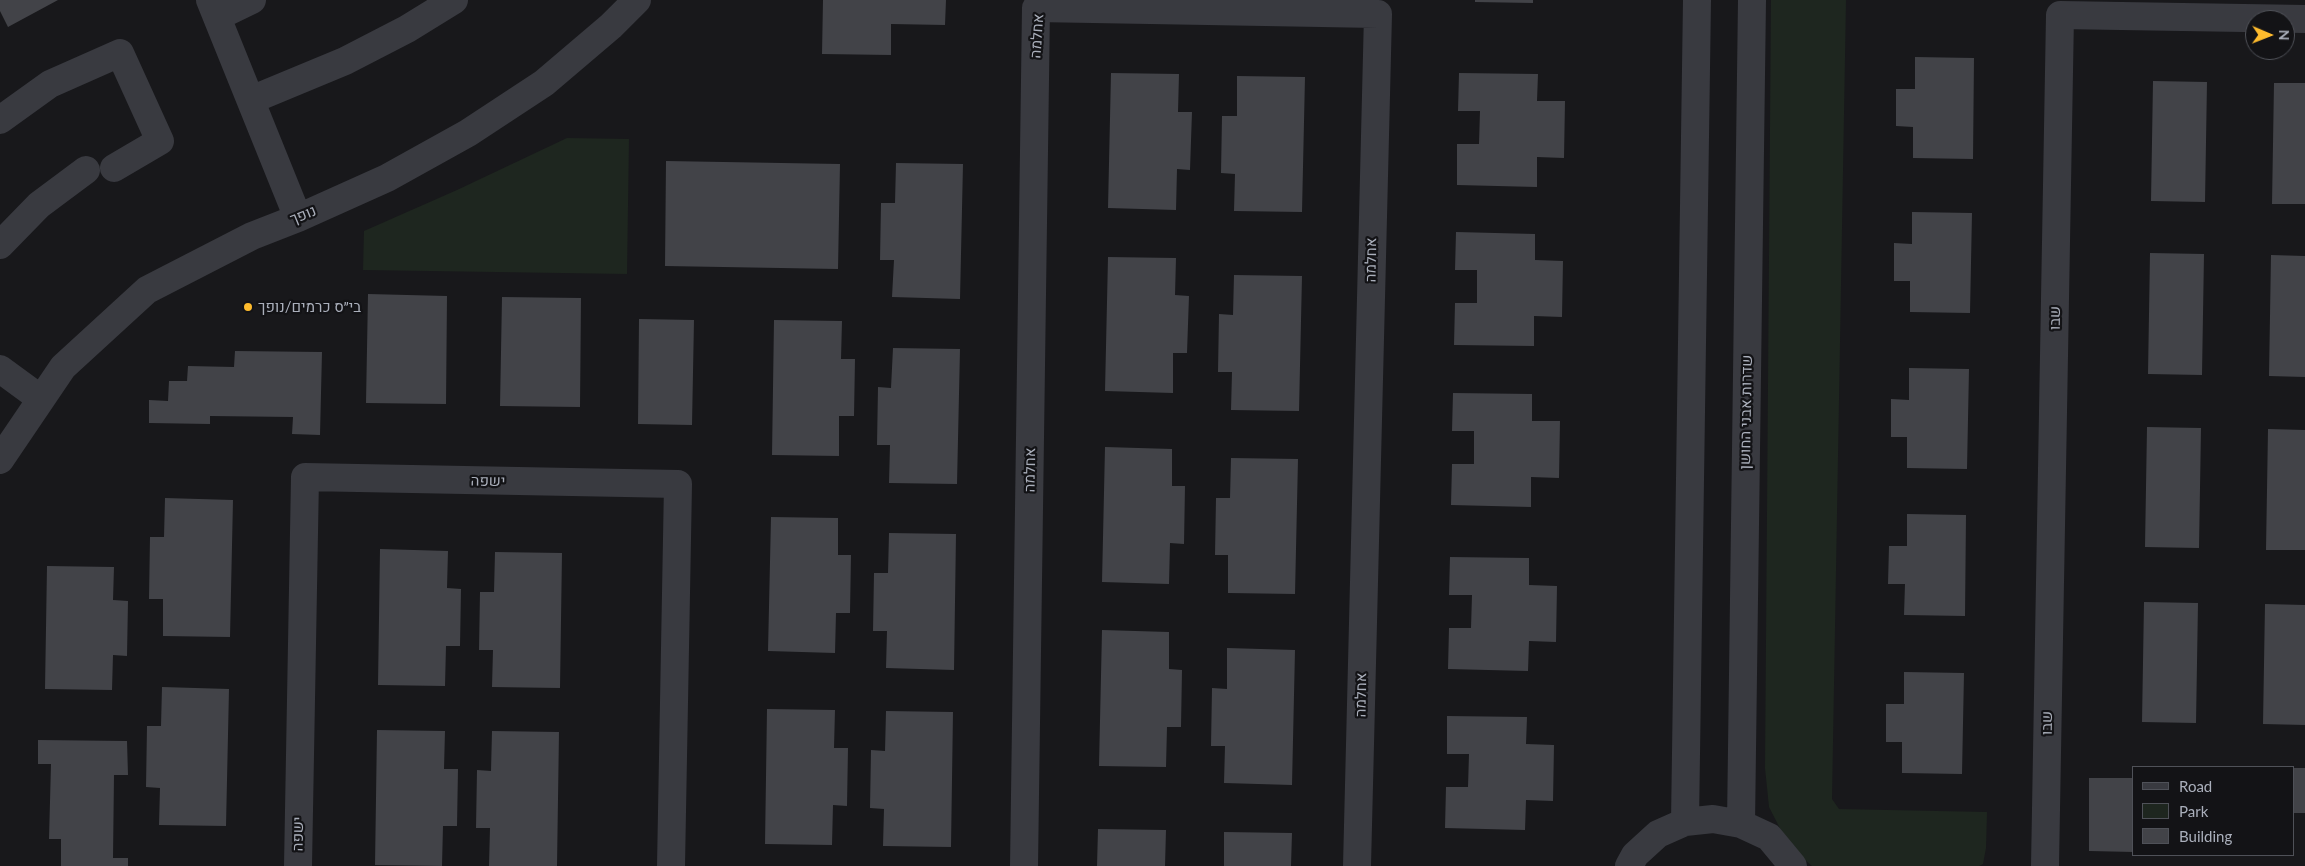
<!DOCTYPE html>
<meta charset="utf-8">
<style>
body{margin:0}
#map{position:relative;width:2305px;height:866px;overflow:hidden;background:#18181b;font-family:Lato,sans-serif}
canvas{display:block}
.legend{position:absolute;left:2132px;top:766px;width:162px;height:90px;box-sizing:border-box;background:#131316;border:1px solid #4f5158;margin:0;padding:6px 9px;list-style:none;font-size:15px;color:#aaafbb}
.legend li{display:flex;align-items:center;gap:10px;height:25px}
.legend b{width:25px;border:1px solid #4f5158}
.north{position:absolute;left:2245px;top:10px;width:50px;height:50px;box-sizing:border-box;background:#131316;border:1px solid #4f5158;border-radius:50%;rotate:91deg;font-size:14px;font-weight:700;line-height:20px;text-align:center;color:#aaafbb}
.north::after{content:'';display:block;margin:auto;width:18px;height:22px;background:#febb2d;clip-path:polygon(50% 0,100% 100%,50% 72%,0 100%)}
</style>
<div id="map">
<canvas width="2305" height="866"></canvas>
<ul class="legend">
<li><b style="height:6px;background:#393a40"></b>Road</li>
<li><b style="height:14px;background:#1e261f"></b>Park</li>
<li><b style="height:14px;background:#424348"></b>Building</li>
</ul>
<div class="north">N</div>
</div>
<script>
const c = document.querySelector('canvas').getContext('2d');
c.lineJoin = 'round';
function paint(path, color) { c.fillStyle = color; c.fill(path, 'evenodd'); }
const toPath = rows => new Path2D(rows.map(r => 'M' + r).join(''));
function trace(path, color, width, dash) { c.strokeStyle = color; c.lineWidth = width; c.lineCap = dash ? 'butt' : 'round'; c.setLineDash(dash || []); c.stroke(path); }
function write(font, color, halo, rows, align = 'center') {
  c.font = font + ' Lato,Heebo,sans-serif'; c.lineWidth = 4.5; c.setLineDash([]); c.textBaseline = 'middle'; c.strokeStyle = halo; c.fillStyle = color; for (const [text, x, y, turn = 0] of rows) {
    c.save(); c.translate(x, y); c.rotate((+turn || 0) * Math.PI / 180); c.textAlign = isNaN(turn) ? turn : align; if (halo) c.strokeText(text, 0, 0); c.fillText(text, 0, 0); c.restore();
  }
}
const green = toPath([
 [1771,0,1846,0,1832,799,1839,809,1987,812,1986,848,1983,864,1979,866,1812,866,1789,846,1769,807,1765,768],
 [567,138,629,139,627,274,363,270,364,231,457,190]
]);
const building = toPath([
 [0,0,58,0,8,27,0,11],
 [823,0,946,0,945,25,891,24,891,55,822,54],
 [1475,0,1533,0,1533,3,1475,2],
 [1915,57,1974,58,1973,159,1913,158,1913,127,1896,126,1896,89,1915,89],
 [1111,73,1179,74,1178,112,1192,112,1190,170,1177,169,1176,210,1108,208],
 [1459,73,1538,74,1537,101,1565,101,1564,158,1537,157,1537,187,1457,185,1457,144,1479,144,1480,111,1458,111],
 [1237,76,1305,77,1302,212,1234,211,1235,174,1221,173,1222,116,1237,116],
 [2153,81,2207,82,2205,202,2151,201],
 [2274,83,2305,83,2305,204,2272,204],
 [666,161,840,164,838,269,665,266],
 [896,163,963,164,960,299,892,297,894,260,880,260,881,203,895,203],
 [1912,212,1972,213,1970,313,1910,312,1910,281,1894,281,1894,243,1912,244],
 [1456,232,1535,234,1535,260,1563,261,1562,317,1534,316,1534,346,1454,345,1455,303,1477,303,1477,270,1455,270],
 [2150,253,2204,254,2202,375,2148,374],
 [2271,255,2305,256,2305,377,2269,376],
 [1108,257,1176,258,1175,295,1189,296,1187,353,1173,353,1173,393,1105,391],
 [1234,275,1302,276,1299,411,1231,410,1232,372,1218,372,1219,314,1233,315],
 [368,294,447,296,446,404,366,403],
 [502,297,581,298,580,407,500,406],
 [639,319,694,320,692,425,638,424],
 [774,320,842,321,841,359,855,359,854,416,839,416,839,456,772,455],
 [893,348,960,349,957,484,889,483,890,445,877,445,878,387,891,388],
 [235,351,322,352,320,435,292,434,293,417,210,416,210,424,149,423,149,400,168,401,169,381,187,381,188,366,234,367],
 [1909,368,1969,369,1967,469,1907,468,1907,437,1891,437,1891,399,1909,400],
 [1453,393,1532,394,1532,421,1560,421,1559,478,1531,477,1531,507,1451,505,1452,464,1474,464,1474,431,1452,431],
 [2147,427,2201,428,2199,548,2145,547],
 [2268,429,2305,430,2305,550,2266,550],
 [1105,447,1172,449,1172,486,1185,486,1184,544,1170,543,1169,584,1102,582],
 [1231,458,1298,459,1295,594,1228,593,1228,555,1215,555,1216,498,1230,498],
 [165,498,233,500,230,637,163,636,163,599,149,599,150,537,164,537],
 [1907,514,1966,515,1965,616,1904,615,1905,584,1888,584,1889,546,1907,546],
 [771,517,838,518,838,555,851,555,850,613,836,613,835,653,768,651],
 [889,533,956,534,954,670,886,668,887,631,873,631,874,573,888,573],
 [380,549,448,551,447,588,461,589,460,646,446,646,445,686,378,685],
 [495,552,562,553,560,688,492,687,493,650,479,650,480,592,494,592],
 [1450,557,1529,558,1529,585,1557,586,1556,642,1529,641,1528,671,1448,669,1449,628,1471,628,1472,595,1449,595],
 [47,566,114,567,113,600,128,601,127,656,113,655,112,690,45,689],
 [2144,602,2198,603,2196,723,2142,722],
 [2265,604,2305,605,2305,725,2263,724],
 [1102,630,1169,632,1169,669,1182,670,1181,727,1167,727,1166,767,1099,766],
 [1227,648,1295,650,1292,785,1224,783,1225,746,1211,746,1212,688,1227,689],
 [1904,672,1964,673,1962,774,1902,773,1902,742,1886,742,1886,704,1904,704],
 [162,687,229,689,226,826,159,825,160,788,146,787,147,726,161,726],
 [767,709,835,710,834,748,848,748,847,806,833,805,832,845,765,844],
 [886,711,953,712,951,847,883,846,884,809,870,808,871,750,885,751],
 [1447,716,1527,717,1526,744,1554,745,1553,801,1526,800,1525,830,1445,828,1446,787,1468,787,1469,754,1447,754],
 [377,730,445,731,444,769,458,769,457,826,443,826,442,866,375,865],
 [492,731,559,732,557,866,489,866,490,828,476,828,477,770,491,771],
 [38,740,127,741,128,775,114,775,113,858,128,858,128,866,61,866,61,839,49,839,51,764,38,764],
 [2294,768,2305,768,2305,813,2294,813],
 [2089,778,2134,778,2134,852,2089,851],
 [1098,829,1166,830,1165,866,1097,866],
 [1224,832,1292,833,1291,866,1224,866]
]);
const minor = toPath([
 [210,0,298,218],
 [217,17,252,0],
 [251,100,345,61,407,29,454,0],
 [0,120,50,84,120,53,160,141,114,168],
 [0,245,39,205,86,170],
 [0,369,41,399],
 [0,460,63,367,147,290,252,236,298,218,387,178,468,133,544,83,611,26,637,0],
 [1685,822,1697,0],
 [1741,824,1752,0],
 [298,866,305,477,678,484,671,866],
 [1024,866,1036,8,1378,14,1357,866],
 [1629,866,1635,855,1658,834,1685,822,1713,819,1741,824,1769,837,1793,866],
 [2045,866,2060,15,2305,19]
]);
const markers = [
 [248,307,5,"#febb2d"]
];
const streetNames = [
 ["אחלמה",1037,36,-86],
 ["נופך",303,215,-22],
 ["אחלמה",1371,260,-89],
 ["שבו",2055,318,-89],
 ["שדרות אבני החושן",1746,412,-89],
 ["אחלמה",1030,470,-89],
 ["ישפה",488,481,1],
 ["אחלמה",1361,695,-89],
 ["שבו",2047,723,-89],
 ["ישפה",298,834,-89]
];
const poiNames = [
 ["בי״ס כרמים/נופך",258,307]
];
paint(green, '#1e261f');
paint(building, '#424348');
trace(minor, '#393a40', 28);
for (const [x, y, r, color] of markers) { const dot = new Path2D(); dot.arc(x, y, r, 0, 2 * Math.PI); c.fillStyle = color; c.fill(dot); trace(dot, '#131316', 2); }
write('15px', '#aaafbb', '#131316', streetNames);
write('15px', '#aaafbb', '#131316', poiNames, 'left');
</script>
